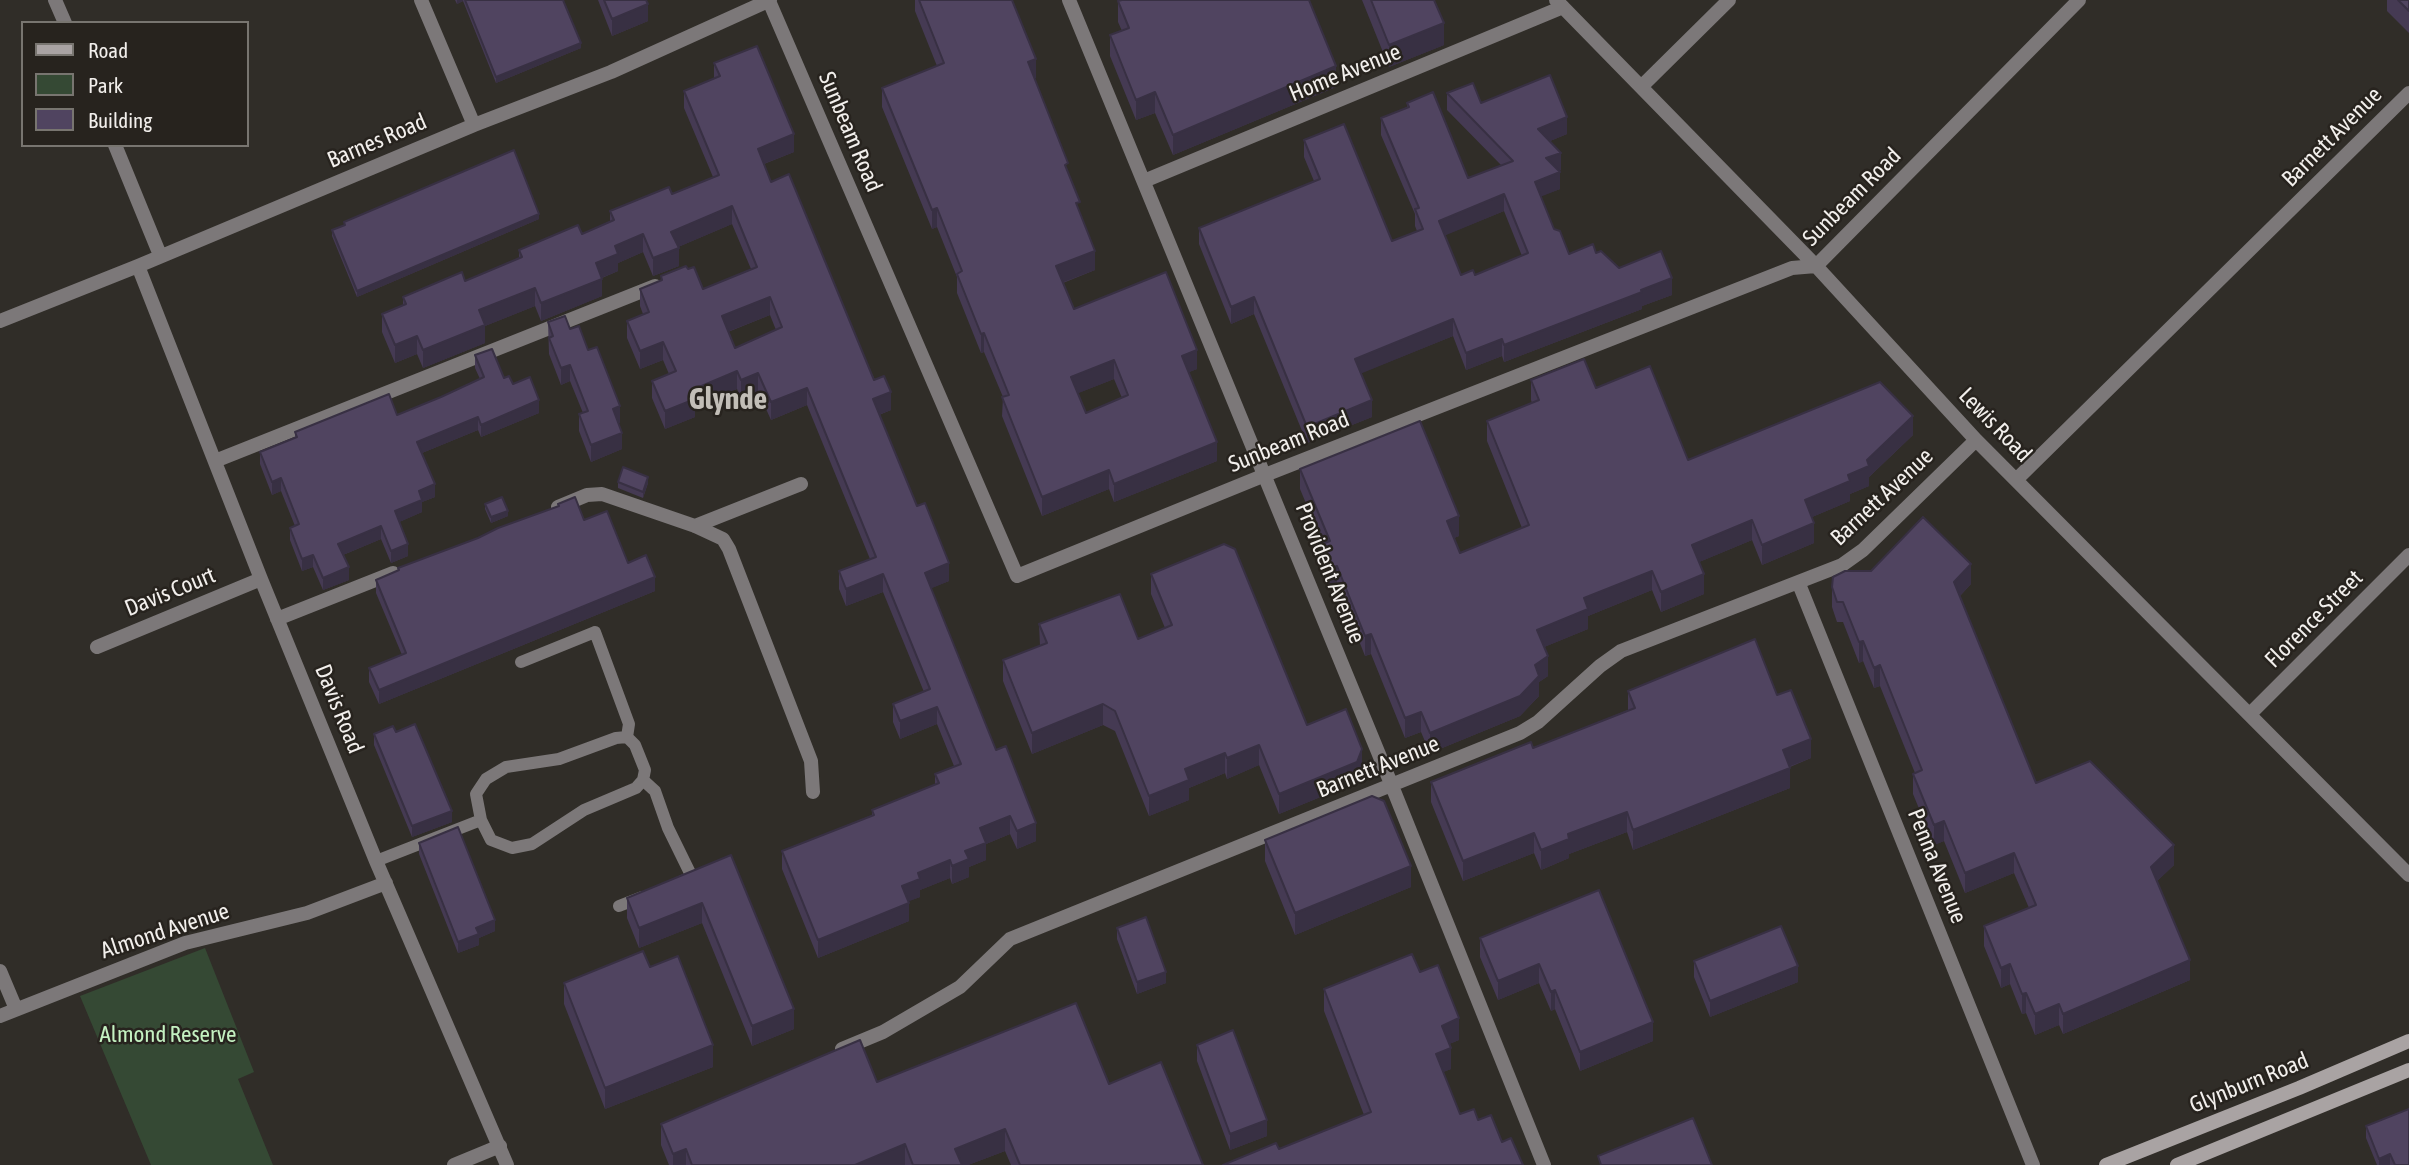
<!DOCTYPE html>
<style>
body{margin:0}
#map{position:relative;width:2409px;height:1165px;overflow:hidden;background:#302d28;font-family:"Asap Condensed",sans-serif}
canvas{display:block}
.legend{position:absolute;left:21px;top:21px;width:228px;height:126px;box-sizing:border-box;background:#27231e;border:2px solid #787570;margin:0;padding:9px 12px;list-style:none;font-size:21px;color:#f2efec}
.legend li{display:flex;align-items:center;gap:14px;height:35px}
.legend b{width:35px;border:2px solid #787570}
</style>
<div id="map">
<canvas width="2409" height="1165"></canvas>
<ul class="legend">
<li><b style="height:9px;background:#a9a3a3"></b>Road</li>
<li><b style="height:19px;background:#354934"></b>Park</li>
<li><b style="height:19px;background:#504460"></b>Building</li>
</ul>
</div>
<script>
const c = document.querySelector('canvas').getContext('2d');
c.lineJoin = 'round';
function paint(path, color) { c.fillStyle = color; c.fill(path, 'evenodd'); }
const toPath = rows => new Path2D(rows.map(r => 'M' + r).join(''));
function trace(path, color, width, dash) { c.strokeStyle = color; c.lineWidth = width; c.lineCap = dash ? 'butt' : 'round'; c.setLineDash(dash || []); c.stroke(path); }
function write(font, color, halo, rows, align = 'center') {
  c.font = font + ' "Asap Condensed",sans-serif'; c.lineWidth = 5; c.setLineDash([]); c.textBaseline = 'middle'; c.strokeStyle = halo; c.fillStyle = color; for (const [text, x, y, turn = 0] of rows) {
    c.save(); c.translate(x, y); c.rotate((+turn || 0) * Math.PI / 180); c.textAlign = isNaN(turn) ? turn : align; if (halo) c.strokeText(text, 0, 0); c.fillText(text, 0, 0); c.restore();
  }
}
const green = toPath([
 [205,948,254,1072,238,1079,273,1165,151,1165,80,996]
]);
const service = toPath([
 [627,737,635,745,645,770,643,780],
 [481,820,476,794,486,779,506,767,559,759,616,738,627,737,629,724,595,632,521,662],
 [376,861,481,820,491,840,512,848,532,844,584,810,636,788,643,780,655,791,668,828,692,877,682,881],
 [619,906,642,897]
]);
const minor = toPath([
 [55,0,65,23],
 [421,0,474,125],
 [1069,0,1392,786,1544,1165],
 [1556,0,1816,266,1976,440,2409,875],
 [769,1,1017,576,1265,475,1792,268,1816,266,2079,0],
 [1641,87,1729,0],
 [115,145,160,255],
 [1144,181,1563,7],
 [138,266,261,579,376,861,507,1165],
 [0,321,138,266,474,125,611,72,770,0],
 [215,461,655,286],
 [2017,479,2409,93],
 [558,507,587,495,602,494,695,526,723,539,729,549,811,761,813,792],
 [695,526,801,484],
 [1799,584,2033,1165],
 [277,619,393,573],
 [97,647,261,579],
 [2250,714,2409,555],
 [0,971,16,1009],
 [0,1016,185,943,307,913,386,883],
 [842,1049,883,1032,960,987,1010,939,1520,733,1538,722,1600,666,1621,651,1842,565,1863,550,1976,440],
 [454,1165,500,1146]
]);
const secondary = toPath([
 [2106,1165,2299,1088,2409,1041],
 [2177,1165,2409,1070]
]);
const wall = toPath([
 [455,0,563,0,581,48,496,83,463,1,457,4],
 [598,0,646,0,648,21,612,36],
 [915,0,1012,0,1036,78,1034,78,1068,174,1095,270,1063,283,1074,309,1197,369,1189,372,1217,461,1114,502,1109,489,1042,516,1002,416,1003,397,984,352,981,353,957,293,957,277,937,227,932,229,882,107,882,88,937,66,915,11],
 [1114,379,1122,398,1086,413,1078,393],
 [1362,0,1434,0,1444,45,1389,67],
 [2387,0,2409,0,2409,33,2387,11],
 [1118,1,1336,87,1173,155,1155,113,1136,120,1110,56,1110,35,1122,31,1118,22],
 [714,63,794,152,764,164,771,182,891,410,879,415,917,506,949,581,931,588,996,750,1036,841,1017,849,1010,834,986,844,986,860,969,867,969,877,952,884,950,878,920,890,920,897,908,901,909,921,818,958,782,869,782,851,872,815,872,810,935,785,935,774,954,766,937,724,900,739,893,722,893,704,924,692,883,592,846,606,839,589,839,571,870,559,807,405,771,420,758,391,741,398,737,389,695,406,695,417,665,429,652,398,652,381,669,374,663,360,640,369,627,338,627,321,643,314,640,306,640,289,661,281,661,276,688,269,703,289,751,269,732,224,678,247,679,266,653,276,643,252,618,263,618,271,602,278,602,296,541,321,535,306,485,326,485,343,423,368,417,354,395,363,382,332,382,314,403,306,403,297,465,281,519,258,519,250,582,234,610,221,610,211,672,194,713,177,684,108,684,91,714,78],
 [770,315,776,330,735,348,728,332],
 [1447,93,1481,103,1567,134,1550,141,1561,170,1559,171,1560,189,1541,196,1554,229,1569,254,1596,253,1619,268,1672,295,1642,306,1642,309,1504,362,1502,356,1466,370,1453,336,1361,373,1372,417,1307,443,1254,314,1231,324,1199,244,1199,228,1314,181,1304,157,1304,140,1392,241,1417,231,1415,226,1415,214,1381,135,1381,118,1407,107,1407,103,1468,178,1501,165,1447,110],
 [1504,211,1522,256,1475,275,1461,275,1445,235],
 [539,219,357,297,332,236,332,230,344,225,344,222],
 [548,322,570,329,588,350,620,423,618,423,622,449,591,462,579,431,579,414,583,413,570,381,561,385,549,354],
 [475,355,513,384,539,413,481,437,478,430,422,453,435,497,422,502,422,512,399,522,408,556,391,563,381,539,343,555,349,580,323,590,313,567,302,571,290,540,290,528,295,526,281,491,272,495,260,464,260,452,295,438,295,432,397,415,441,397,480,379,475,368],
 [1531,380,1596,388,1688,460,1913,435,1869,477,1869,486,1850,494,1850,501,1812,517,1814,543,1762,565,1752,540,1699,562,1704,594,1661,612,1652,590,1588,616,1588,629,1544,647,1548,676,1539,682,1539,696,1520,716,1430,753,1421,732,1405,738,1371,654,1365,656,1337,585,1329,588,1320,565,1320,545,1323,544,1300,489,1300,469,1459,536,1454,538,1460,553,1522,528,1487,441,1487,421,1532,403,1531,400],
 [618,482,648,483,643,498,618,488],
 [485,504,508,516,491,523,485,509],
 [558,504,584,520,655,591,379,704,369,682,369,668,402,655,376,593,376,580,398,571,398,568,478,538,558,506],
 [1151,574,1307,725,1362,769,1357,782,1279,814,1259,765,1227,779,1225,773,1189,788,1189,800,1149,816,1115,731,1103,725,1032,754,1003,681,1003,660,1040,646,1039,624,1138,639,1165,628,1151,594],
 [1971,584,1960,596,2036,783,2174,865,2157,881,2190,980,2063,1034,2059,1025,2035,1035,2026,1013,2022,1014,2010,984,2001,988,1984,946,1984,926,2029,908,2014,873,1965,893,1944,841,1934,845,1913,794,1913,774,1915,773,1880,686,1874,688,1863,661,1859,663,1843,622,1837,622,1832,607,1832,587],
 [1628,691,1777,695,1811,758,1790,767,1790,788,1633,850,1627,832,1569,854,1569,858,1541,870,1534,853,1463,881,1431,802,1431,782,1533,748,1628,710],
 [396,732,452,822,412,837,374,745,374,734],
 [1265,840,1411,887,1295,935,1265,861],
 [419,843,495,931,479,938,479,945,458,953,419,854],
 [731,855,794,1029,752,1046,702,923,639,948,627,918,627,898],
 [1599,890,1653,1041,1580,1071,1555,1009,1551,1011,1539,983,1498,1000,1480,957,1480,938],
 [1117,928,1166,983,1137,994,1117,939],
 [1694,961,1798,982,1710,1017,1694,977],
 [650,967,713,1067,605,1109,564,1004,564,983],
 [1420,972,1459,1040,1449,1044,1451,1069,1443,1072,1460,1114,1478,1120,1502,1142,1279,1149,1364,1115,1324,1011,1324,989],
 [1197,1045,1267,1136,1230,1150,1197,1061],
 [877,1082,1109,1084,1203,1165,1011,1165,1005,1151,968,1165,669,1165,661,1145,661,1124],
 [2366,1126,2409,1165,2377,1165,2366,1138]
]);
const shadedWall = toPath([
 [457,0,463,0,463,1,457,4],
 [648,4,648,21,612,36,612,19],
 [1444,23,1444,45,1389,67,1389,45],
 [581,43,581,48,496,83,496,77],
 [1036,59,1036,78,1028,81,1028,62],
 [1336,66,1336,87,1173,155,1173,135],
 [1155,92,1155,113,1136,120,1136,100],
 [1567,117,1567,134,1538,146,1538,129],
 [794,134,794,152,758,166,758,149],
 [1561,153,1561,170,1546,175,1546,158],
 [1560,172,1560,189,1535,199,1535,182],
 [1504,194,1504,211,1439,238,1439,221],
 [732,206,732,224,671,250,671,232],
 [937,208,937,227,932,229,932,210],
 [539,214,539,219,357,297,357,291],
 [643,234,643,252,618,263,618,271,596,280,596,263,615,246],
 [679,248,679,266,653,276,653,258],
 [1095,251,1095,270,1056,285,1056,266],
 [1672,278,1672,295,1642,306,1642,309,1504,362,1504,345],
 [602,279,602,296,541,321,541,303],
 [535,288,535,306,485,326,485,343,423,368,423,350,479,310],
 [770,297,770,315,722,334,722,316],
 [1254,297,1254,314,1231,324,1231,307],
 [1453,319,1453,336,1355,376,1355,359],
 [984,333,984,352,981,353,981,334],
 [417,336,417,354,395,363,395,345],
 [1502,339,1502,356,1466,370,1466,353],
 [663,342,663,360,640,369,640,351],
 [1197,350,1197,369,1182,375,1182,356],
 [1114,360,1114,379,1071,396,1071,377],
 [570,365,570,381,561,385,561,368],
 [737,371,737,389,695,406,695,417,665,429,665,411,692,390],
 [758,373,758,391,741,398,741,380],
 [807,388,807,405,771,420,771,402],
 [891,392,891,410,873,417,873,399],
 [539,400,539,413,481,437,481,425],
 [1372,400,1372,417,1307,443,1307,427],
 [620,406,620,423,613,425,613,409],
 [1913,416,1913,435,1869,477,1869,486,1850,494,1850,501,1805,520,1805,500,1848,475,1867,460],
 [478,417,478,430,417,455,417,442],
 [622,433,622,449,591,462,591,445],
 [1217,442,1217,461,1114,502,1114,484],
 [1109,470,1109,489,1042,516,1042,497],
 [648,477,648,483,643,498,643,492],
 [281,478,281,491,272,495,272,482],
 [435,484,435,497,422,502,422,512,395,524,395,511,419,491],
 [508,511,508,516,491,523,491,517],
 [1459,516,1459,536,1447,541,1447,521],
 [1752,520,1752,540,1692,565,1692,545],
 [1814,523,1814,543,1762,565,1762,545],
 [381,526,381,539,338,557,338,544],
 [408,544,408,556,391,563,391,551],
 [313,555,313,567,302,571,302,559],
 [949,563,949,581,925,591,925,573],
 [1971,564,1971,584,1954,602,1954,582],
 [1337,566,1337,585,1329,588,1329,568],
 [349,567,349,580,323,590,323,578],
 [1652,571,1652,590,1588,616,1588,629,1537,650,1537,630,1584,598],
 [883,574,883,592,846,606,846,589],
 [1704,574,1704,594,1661,612,1661,592],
 [655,577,655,591,379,704,379,690],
 [1371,634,1371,654,1365,656,1365,636],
 [1863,641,1863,661,1859,663,1859,642],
 [1548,656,1548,676,1539,682,1539,696,1520,716,1430,753,1430,733],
 [1880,665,1880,686,1874,688,1874,668],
 [1103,704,1103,725,1032,754,1032,733],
 [937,707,937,724,900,739,900,721],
 [1421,712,1421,732,1405,738,1405,718],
 [1811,739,1811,758,1783,769,1783,750],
 [1259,745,1259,765,1227,779,1227,758],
 [1362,749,1362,769,1357,782,1279,814,1279,794],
 [1225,753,1225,773,1189,788,1189,800,1149,816,1149,796,1185,769],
 [1790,768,1790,788,1633,850,1633,830],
 [452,811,452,822,412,837,412,826],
 [1627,812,1627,832,1569,854,1569,858,1541,870,1541,850,1568,834],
 [1010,816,1010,834,986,844,986,860,969,867,969,877,952,884,952,866,965,851,980,828],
 [1944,821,1944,841,1934,845,1934,825],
 [1036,823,1036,841,1017,849,1017,831],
 [1534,833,1534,853,1463,881,1463,861],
 [2174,845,2174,865,2151,887,2151,867],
 [2014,853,2014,873,1965,893,1965,873],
 [950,860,950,878,920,890,920,897,902,904,902,886,918,873],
 [1411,866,1411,887,1295,935,1295,913],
 [702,903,702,923,639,948,639,928],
 [909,903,909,921,818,958,818,940],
 [495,920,495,931,479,938,479,945,458,953,458,942,476,928],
 [2190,960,2190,980,2063,1034,2063,1014],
 [1539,964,1539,983,1498,1000,1498,981],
 [2010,964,2010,984,2001,988,2001,968],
 [1798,966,1798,982,1710,1017,1710,1001],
 [1166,972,1166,983,1137,994,1137,982],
 [1555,990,1555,1009,1551,1011,1551,992],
 [2026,993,2026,1013,2022,1014,2022,994],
 [2059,1004,2059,1025,2035,1035,2035,1014],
 [794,1009,794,1029,752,1046,752,1026],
 [1459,1018,1459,1040,1442,1047,1442,1026],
 [1653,1022,1653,1041,1580,1071,1580,1052],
 [713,1045,713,1067,605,1109,605,1088],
 [1451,1048,1451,1069,1436,1075,1436,1054],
 [1267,1120,1267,1136,1230,1150,1230,1134],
 [1005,1129,1005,1151,968,1165,955,1165,955,1149],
 [905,1144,905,1165,855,1165],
 [686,1149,686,1165,673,1165,673,1154],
 [2390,1154,2390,1165,2379,1165,2379,1159]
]);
const building = toPath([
 [465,0,563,0,581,43,496,77,465,0],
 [604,0,646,0,648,4,612,19,604,0],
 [919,0,1012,0,1036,59,1028,62,1068,163,1065,165,1080,202,1076,203,1095,251,1056,266,1074,309,1166,272,1197,350,1182,356,1217,442,1114,484,1109,470,1042,497,1002,397,1009,395,984,333,981,334,957,274,962,271,937,208,932,210,882,88,944,63,919,0],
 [1114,360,1128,395,1086,413,1071,377,1114,360],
 [1122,0,1309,0,1336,66,1173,135,1155,92,1136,100,1110,35,1129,28,1118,1,1122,0],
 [1371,0,1434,0,1444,23,1389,45,1371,0],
 [2398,0,2409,0,2409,11,2398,0],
 [757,46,794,134,758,149,771,182,789,174,874,380,884,376,891,392,873,399,917,506,925,503,949,563,925,573,996,750,1006,746,1036,823,1017,831,1010,816,980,828,986,843,965,851,969,859,952,866,950,860,918,873,920,879,902,886,909,903,818,940,782,851,874,815,872,810,939,783,935,774,961,764,937,707,900,721,893,704,930,689,883,574,846,589,839,571,876,557,807,388,771,402,758,373,741,380,737,371,692,390,695,399,665,411,652,381,676,371,663,342,640,351,627,321,649,312,640,289,662,280,661,276,686,266,688,269,694,267,703,289,757,267,732,206,671,232,679,248,653,258,643,234,615,246,618,254,596,263,602,279,541,303,535,288,479,310,485,325,423,350,417,336,395,345,382,314,406,304,403,297,462,272,465,281,522,257,519,250,578,225,582,234,614,220,610,211,669,187,672,194,719,175,684,91,720,76,714,63,757,46],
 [770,297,782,327,735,348,722,316,770,297],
 [1550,75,1567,117,1538,129,1561,153,1546,158,1560,172,1535,182,1554,229,1560,231,1569,254,1593,244,1596,253,1601,251,1619,268,1661,251,1672,278,1641,290,1642,292,1504,345,1502,339,1466,353,1453,319,1355,359,1372,400,1307,427,1254,297,1231,307,1199,228,1320,179,1304,140,1344,124,1392,241,1423,229,1415,209,1419,208,1381,118,1409,107,1407,103,1433,92,1468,178,1513,161,1447,93,1473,83,1481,103,1550,75],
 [1504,194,1528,253,1475,275,1473,270,1461,275,1439,221,1504,194],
 [514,150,539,214,357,291,332,230,345,225,344,222,514,150],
 [565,316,570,329,579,326,588,350,597,347,620,406,613,409,622,433,591,445,579,414,588,411,570,365,561,368,549,338,553,336,548,322,565,316],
 [492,349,504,378,509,376,513,384,530,377,539,400,481,425,478,417,417,442,435,484,419,491,422,500,395,511,408,544,391,551,381,526,338,544,349,567,323,578,313,555,302,559,290,528,299,524,281,478,272,482,260,452,297,437,295,432,389,394,397,415,441,397,484,377,475,355,492,349],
 [1584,359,1596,388,1650,366,1688,460,1880,382,1913,416,1867,460,1869,466,1848,475,1850,481,1805,500,1814,523,1762,545,1752,520,1692,545,1704,574,1661,592,1652,571,1584,598,1588,609,1537,630,1548,656,1535,665,1539,676,1520,696,1430,733,1421,712,1405,718,1371,634,1365,636,1337,566,1329,568,1320,545,1330,541,1300,469,1420,421,1459,516,1447,521,1460,553,1529,525,1487,421,1539,400,1531,380,1584,359],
 [623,467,648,477,643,492,618,482,623,467],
 [502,497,508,511,491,517,485,504,502,497],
 [575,497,584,520,607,511,628,563,646,555,655,577,379,690,369,668,406,653,376,580,399,570,398,568,478,538,498,528,559,506,558,504,575,497],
 [1923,517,1971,564,1954,582,2036,783,2090,761,2174,845,2151,867,2190,960,2063,1014,2059,1004,2035,1014,2026,993,2022,994,2010,964,2001,968,1984,926,2036,905,2014,853,1965,873,1944,821,1934,825,1913,774,1922,770,1880,665,1874,668,1863,641,1859,642,1843,602,1837,602,1832,587,1833,577,1845,571,1871,571,1923,517],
 [1224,544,1235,549,1307,725,1346,709,1362,749,1357,762,1279,794,1259,745,1227,758,1225,753,1185,769,1189,780,1149,796,1115,711,1103,704,1032,733,1003,660,1047,643,1039,624,1120,594,1138,639,1172,625,1151,574,1224,544],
 [1755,639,1777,695,1791,690,1811,739,1783,750,1790,768,1633,830,1627,812,1568,834,1569,839,1541,850,1534,833,1463,861,1431,782,1531,742,1533,748,1635,708,1628,691,1755,639],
 [415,724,452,811,412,826,374,734,393,726,396,732,415,724],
 [1372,796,1384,801,1411,866,1295,913,1265,840,1372,796],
 [458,827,495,920,476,928,479,934,458,942,419,843,458,827],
 [731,855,794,1009,752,1026,702,903,639,928,627,898,731,855],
 [1599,890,1653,1022,1580,1052,1555,990,1551,992,1539,964,1498,981,1480,938,1599,890],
 [1146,917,1166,972,1137,982,1117,928,1146,917],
 [1781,926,1798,966,1710,1001,1694,961,1781,926],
 [643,951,650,967,678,956,713,1045,605,1088,564,983,643,951],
 [1412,954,1420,972,1438,965,1459,1018,1442,1026,1451,1048,1436,1054,1460,1114,1474,1109,1478,1120,1491,1115,1502,1142,1511,1138,1523,1165,1223,1165,1276,1143,1279,1149,1371,1112,1324,989,1412,954],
 [1076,1003,1109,1084,1161,1062,1203,1165,1020,1165,1005,1129,955,1149,962,1165,913,1165,905,1144,855,1165,692,1165,686,1149,673,1154,661,1124,860,1040,877,1082,1076,1003],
 [1233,1030,1267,1120,1230,1134,1197,1045,1233,1030],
 [2409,1109,2409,1165,2395,1165,2390,1154,2379,1159,2366,1126,2409,1109],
 [1693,1118,1712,1165,1601,1165,1598,1156,1693,1118]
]);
const streetNames = [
 ["Home Avenue",1345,73,-22],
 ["Sunbeam Road",850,132,67],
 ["Barnett Avenue",2332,137,-45],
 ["Barnes Road",377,141,-23],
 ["Sunbeam Road",1852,197,-45],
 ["Lewis Road",1995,425,46],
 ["Sunbeam Road",1289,442,-22],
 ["Barnett Avenue",1882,497,-43],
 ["Provident Avenue",1330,573,68],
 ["Davis Court",170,592,-22],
 ["Florence Street",2314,619,-45],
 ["Davis Road",339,709,68],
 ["Barnett Avenue",1378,767,-22],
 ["Penna Avenue",1937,866,68],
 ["Almond Avenue",165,931,-18],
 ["Glynburn Road",2249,1083,-22]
];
const parkNames = [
 ["Almond Reserve",168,1035]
];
const districtNames = [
 ["Glynde",728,400]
];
paint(green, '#354934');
trace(service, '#7c7879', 12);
trace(minor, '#7c7879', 14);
trace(secondary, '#a9a3a3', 14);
paint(wall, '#453a53');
paint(shadedWall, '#383043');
paint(building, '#504460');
trace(building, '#383043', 2);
write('23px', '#f2efec', '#27231e', streetNames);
write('23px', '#c4f1c1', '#27231e', parkNames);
write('bold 30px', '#c2beb7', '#27231e', districtNames);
</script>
